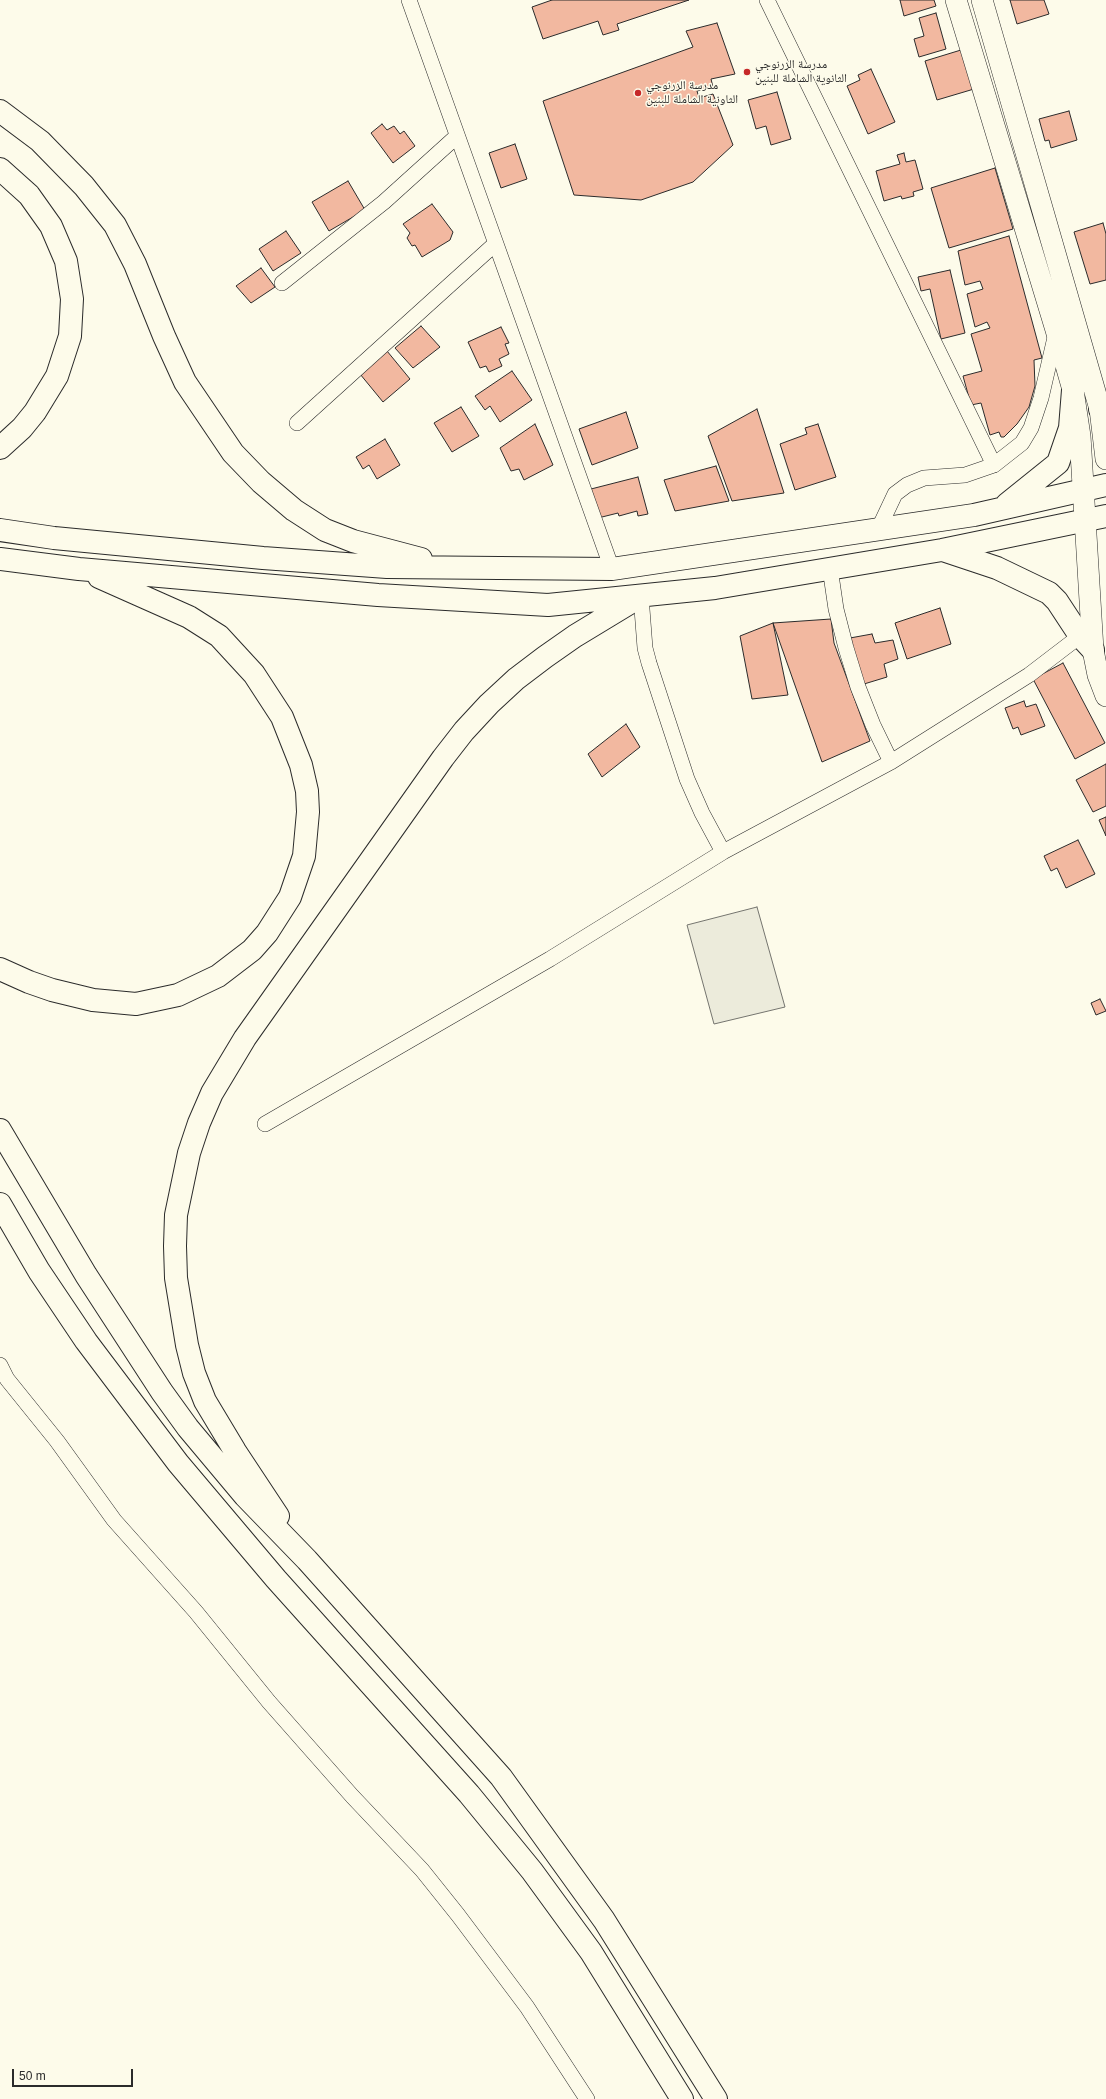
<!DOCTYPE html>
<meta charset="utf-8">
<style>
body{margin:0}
#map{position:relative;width:1106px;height:2099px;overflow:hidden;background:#fdfbea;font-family:Arial,sans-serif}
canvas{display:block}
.scale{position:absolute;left:12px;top:2069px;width:121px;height:18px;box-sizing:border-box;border:2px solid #2b2b2b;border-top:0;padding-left:5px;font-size:12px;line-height:14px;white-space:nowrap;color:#2b2b2b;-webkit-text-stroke:3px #fdfbea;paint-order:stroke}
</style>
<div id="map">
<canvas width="1106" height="2099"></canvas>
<div class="scale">50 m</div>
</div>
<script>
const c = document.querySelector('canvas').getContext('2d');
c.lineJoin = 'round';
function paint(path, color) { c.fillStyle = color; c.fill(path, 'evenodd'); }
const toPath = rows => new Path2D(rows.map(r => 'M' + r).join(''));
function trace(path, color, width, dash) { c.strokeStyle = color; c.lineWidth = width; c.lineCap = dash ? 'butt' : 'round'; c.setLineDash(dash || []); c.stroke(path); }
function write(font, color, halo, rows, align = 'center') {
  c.font = font + ' Arial,"Noto Naskh Arabic",sans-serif'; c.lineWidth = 3; c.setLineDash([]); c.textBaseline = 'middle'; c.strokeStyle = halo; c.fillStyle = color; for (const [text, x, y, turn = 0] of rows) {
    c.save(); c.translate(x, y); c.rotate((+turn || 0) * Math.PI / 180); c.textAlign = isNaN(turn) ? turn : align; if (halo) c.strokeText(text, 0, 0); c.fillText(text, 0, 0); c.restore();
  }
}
const green = toPath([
 [757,907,785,1007,714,1024,687,925,757,907]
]);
const building = toPath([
 [552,0,689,0,617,24,619,30,603,35,598,21,543,39,532,7,552,0],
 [900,0,934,0,936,6,904,16,900,0],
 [1010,0,1044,0,1049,14,1017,24,1010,0],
 [936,13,946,49,919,57,914,39,924,36,919,18,936,13],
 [717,23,735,74,711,79,713,87,697,91,699,98,713,94,733,145,693,182,641,200,574,195,543,101,693,47,686,31,717,23],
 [961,50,974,89,937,100,925,61,961,50],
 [871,69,895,122,868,134,847,86,860,80,858,75,871,69],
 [777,92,791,139,771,145,766,126,756,129,748,100,777,92],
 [1069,111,1077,140,1051,148,1049,140,1045,141,1039,119,1069,111],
 [382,124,387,130,394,126,400,134,404,131,415,146,393,163,371,133,382,124],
 [515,144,527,179,501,188,489,153,515,144],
 [904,153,906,162,915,160,923,189,913,192,914,196,902,199,901,196,884,201,876,171,900,164,897,155,904,153],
 [995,168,1013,229,949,248,931,188,995,168],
 [348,181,365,210,329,231,312,202,348,181],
 [432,204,453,232,450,240,422,257,415,245,412,246,407,238,410,233,403,224,432,204],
 [1103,223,1106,234,1106,280,1090,284,1074,232,1103,223],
 [286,231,301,253,273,271,259,249,286,231],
 [1009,236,1042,358,1034,360,1035,386,1029,407,1017,424,1004,437,1001,437,999,432,990,435,981,403,971,405,963,376,982,371,971,334,990,328,987,322,975,327,967,294,983,289,980,281,965,285,958,251,1009,236],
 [261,268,275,287,251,303,236,286,261,268],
 [950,270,965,333,941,339,930,289,921,291,918,277,950,270],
 [421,326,440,347,413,368,395,348,421,326],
 [501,327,509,343,505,344,509,354,499,359,502,366,489,372,486,366,480,368,468,342,501,327],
 [387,351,410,379,383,402,360,374,387,351],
 [512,371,532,400,500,422,490,406,485,410,475,396,512,371],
 [461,407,479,436,452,452,434,423,461,407],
 [757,409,784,493,732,501,708,436,757,409],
 [626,412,638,448,592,465,579,429,626,412],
 [535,424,553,465,524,480,519,469,511,471,500,448,535,424],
 [818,424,836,477,795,490,780,444,807,434,805,428,818,424],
 [385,439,400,465,377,479,369,465,363,469,356,457,385,439],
 [716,466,729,501,675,511,664,480,716,466],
 [638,477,648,514,638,516,637,511,619,516,618,513,598,518,591,489,638,477],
 [940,608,951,644,907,659,895,623,940,608],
 [831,619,834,643,870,741,822,762,773,623,831,619],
 [773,623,788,695,752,699,740,636,773,623],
 [872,634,875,643,893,640,898,659,884,664,887,677,864,684,850,638,872,634],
 [1063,663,1105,743,1075,759,1033,679,1063,663],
 [1024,701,1026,707,1036,704,1045,726,1021,735,1018,727,1013,729,1005,708,1024,701],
 [626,724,640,747,602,777,588,754,626,724],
 [1106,764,1106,806,1093,812,1076,780,1106,764],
 [1106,817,1106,836,1099,820,1106,817],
 [1078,840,1095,874,1066,888,1057,868,1051,871,1044,856,1078,840],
 [1100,999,1106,1011,1096,1015,1091,1003,1100,999]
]);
const street = toPath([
 [409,0,612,569],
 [767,0,994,465],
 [282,283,384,202,457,136],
 [297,423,495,244],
 [878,530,895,494,907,485,924,478,965,475,994,465,1022,443,1031,428,1041,398,1056,333],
 [830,568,836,609,846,648,858,687,873,725,891,762],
 [641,596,645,648,649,663,687,779,702,813,723,852],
 [265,1124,550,959,723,852,891,762,1029,675,1080,636],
 [0,1365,7,1379,57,1441,114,1520,196,1612,269,1702,352,1796,422,1870,458,1915,527,2007,587,2099]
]);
const secondary = toPath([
 [956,0,1056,330,1073,390,1080,436,1093,650,1098,675,1106,696],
 [982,0,1100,409,1106,459]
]);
const highway = toPath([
 [0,111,40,141,84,186,115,225,135,264,164,336,185,382,233,453,261,482,294,510,325,530,353,541,421,559],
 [0,169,29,195,51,226,66,261,72,299,70,336,57,376,35,412,22,428,0,448],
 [1100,409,1106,415],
 [1007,504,1058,463,1070,428,1073,390],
 [0,530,54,538,263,558,387,567,612,569,974,515,1106,485],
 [943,550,997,568,1049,593,1057,601,1080,636,1093,650],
 [0,559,79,569,378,595,548,605,715,588,942,550,1106,516],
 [0,969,29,982,52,990,93,1000,136,1004,178,995,218,976,252,950,267,933,290,897,304,856,308,812,307,791,301,765,282,717,254,674,219,636,189,617,99,577],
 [0,1130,86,1275,162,1392,188,1428,245,1496,307,1560,501,1777,604,1920,716,2099],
 [0,1204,39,1271,86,1341,178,1463,276,1579,469,1794,532,1871,591,1952,682,2099],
 [278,1516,235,1451,205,1401,194,1373,187,1345,176,1278,175,1246,176,1215,189,1153,199,1123,212,1093,245,1038,443,758,464,731,489,704,516,679,545,657,575,636,641,596]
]);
const markers = [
 [747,72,4,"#c62828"],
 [638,93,4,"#c62828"]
];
const poiNames = [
 ["مدرسة الزرنوجي",755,65],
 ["الثانوية الشاملة للبنين",755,79],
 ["مدرسة الزرنوجي",646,86],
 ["الثاونية الشاملة للبنين",646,100]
];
paint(green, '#ecebdb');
trace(green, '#74746e', 1);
paint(building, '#f2b8a0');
trace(building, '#2b2b2b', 1);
trace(street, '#2b2b2b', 16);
trace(secondary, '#2b2b2b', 22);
trace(highway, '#2b2b2b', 24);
trace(street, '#fdfbea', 15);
trace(secondary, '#fdfbea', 21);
trace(highway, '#fdfbea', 22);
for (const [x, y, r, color] of markers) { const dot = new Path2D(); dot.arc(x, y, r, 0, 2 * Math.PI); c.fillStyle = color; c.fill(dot); trace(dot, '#fdfbea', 1.5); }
write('12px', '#2b2b2b', '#fdfbea', poiNames, 'left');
</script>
